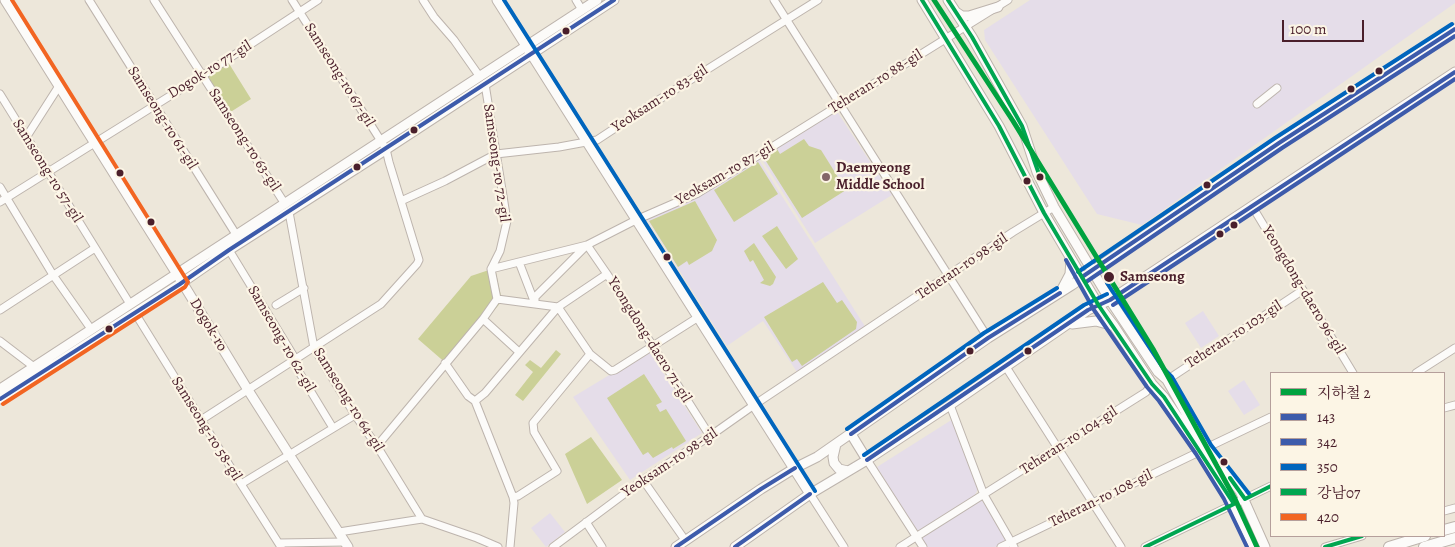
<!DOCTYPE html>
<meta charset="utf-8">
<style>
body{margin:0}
#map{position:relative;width:1455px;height:547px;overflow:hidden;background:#ede7da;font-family:Alegreya,"Noto Serif KR",serif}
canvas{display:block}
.legend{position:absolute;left:1270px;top:372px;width:175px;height:165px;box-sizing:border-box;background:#fcf5e5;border:1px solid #b59f9b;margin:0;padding:6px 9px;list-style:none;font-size:15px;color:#4a1f2b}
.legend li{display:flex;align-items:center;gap:10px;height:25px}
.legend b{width:25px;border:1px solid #b59f9b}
.scale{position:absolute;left:1282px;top:20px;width:82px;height:22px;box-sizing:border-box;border:2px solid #4a1f2b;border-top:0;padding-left:6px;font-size:15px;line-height:18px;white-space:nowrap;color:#4a1f2b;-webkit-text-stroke:4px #fcf5e5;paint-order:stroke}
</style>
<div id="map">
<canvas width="1455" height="547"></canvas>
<ul class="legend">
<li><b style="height:6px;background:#00a23f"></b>지하철 2</li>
<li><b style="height:6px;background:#3d5bab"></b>143</li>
<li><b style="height:6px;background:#3d5bab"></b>342</li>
<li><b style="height:6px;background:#0065bd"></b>350</li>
<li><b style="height:6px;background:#00a651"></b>강남07</li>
<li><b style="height:6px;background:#f26522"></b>420</li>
</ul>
<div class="scale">100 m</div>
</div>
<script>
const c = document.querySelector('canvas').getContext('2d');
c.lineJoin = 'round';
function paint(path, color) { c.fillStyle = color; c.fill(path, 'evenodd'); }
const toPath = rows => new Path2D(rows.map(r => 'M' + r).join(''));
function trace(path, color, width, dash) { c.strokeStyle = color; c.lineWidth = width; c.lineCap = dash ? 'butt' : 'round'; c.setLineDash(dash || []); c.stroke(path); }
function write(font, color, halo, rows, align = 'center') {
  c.font = font + ' Alegreya,serif'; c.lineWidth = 4.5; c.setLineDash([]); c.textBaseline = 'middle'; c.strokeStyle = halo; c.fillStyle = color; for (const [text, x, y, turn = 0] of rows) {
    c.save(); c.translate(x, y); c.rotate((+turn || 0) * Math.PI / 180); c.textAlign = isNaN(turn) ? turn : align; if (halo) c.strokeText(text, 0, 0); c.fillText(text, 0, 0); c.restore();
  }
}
const built = toPath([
 [1030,0,1455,0,1455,3,1142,225,1097,214,985,40,984,30],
 [836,110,892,195,815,243,761,158],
 [759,160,866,328,797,372,763,321,727,346,647,219,699,197],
 [1203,311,1219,336,1201,348,1185,323],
 [649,351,702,433,630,480,573,397],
 [1244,380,1260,405,1244,415,1228,391],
 [953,419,977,485,977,491,975,495,920,530,915,530,877,467],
 [981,499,1007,538,1006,542,995,547,925,547,920,540,921,536],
 [550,513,565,532,546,547,531,528]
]);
const green = toPath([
 [228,62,251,99,229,113,206,76],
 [804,139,809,146,821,150,846,190,802,218,764,158,777,149,780,154],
 [758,162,778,194,734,222,714,190],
 [695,201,717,240,712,251,689,265,687,261,678,267,649,221],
 [777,226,798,259,786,269,762,236],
 [754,243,776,277,773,284,770,286,760,283,764,280,753,260,750,262,744,251],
 [495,268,502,301,448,365,418,339,471,276],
 [823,282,837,303,842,300,857,322,856,329,802,366,797,359,792,362,764,317],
 [556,350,561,354,523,401,515,395,533,372,525,365,530,360,541,368],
 [644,374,662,402,656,405,660,412,666,409,686,441,673,449,672,447,653,458,648,452,643,455,607,398],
 [591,437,622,480,587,504,565,454]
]);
const minor = toPath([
 [89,0,237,236],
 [154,0,285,204],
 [423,0,434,17,454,40,480,77],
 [576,0,582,10],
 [774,0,988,338],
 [0,94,130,304],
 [1257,104,1277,88],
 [27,136,59,86],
 [0,187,53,275,91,329],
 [401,201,445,181,496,154,559,147,597,140,644,109,818,0],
 [0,202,202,76,318,0],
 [1252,206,1353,373],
 [289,212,314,348,355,415,377,446,422,519],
 [229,250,293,355,296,367,333,428],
 [519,262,534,301],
 [491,269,587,245,636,220,698,193,1008,0],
 [497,299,558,307,590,354,611,371,615,370,697,318],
 [535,304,535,297,587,245,607,274,710,436],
 [276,305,304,288],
 [0,310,95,248],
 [135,313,241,484,281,547],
 [483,319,519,352],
 [0,341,34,367,36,371],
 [445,363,468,396,475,401,513,497,514,503,510,547],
 [1006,367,1121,547],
 [1416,373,1455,348],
 [1167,380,1303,290],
 [475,401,485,393,558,307,607,274],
 [950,405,984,495,1014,547],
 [1444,408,1455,405],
 [201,420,381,304,417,264,419,260,389,162,386,149,292,0],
 [377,446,483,319,497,299,491,269,500,251,507,221,485,84],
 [1206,448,1271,417],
 [867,460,923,547],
 [643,480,685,540],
 [241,484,355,415],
 [810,494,844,547],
 [513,497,518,496,557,471,534,432,533,423,590,354],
 [1444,511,1455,508],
 [586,522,602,547],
 [339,532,422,519,477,538,498,547],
 [279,543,345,542],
 [553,547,643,480,710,436,754,405,1013,232,1054,207],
 [900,547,1146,392,1152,384],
 [1001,547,1201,451],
 [1145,547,1271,486],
 [1325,547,1362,536]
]);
const major = toPath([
 [5,0,182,282,248,390,348,547],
 [497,0,810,494],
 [922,0,999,126,1044,213,1099,306,1114,326,1152,384,1164,397,1201,451,1229,496,1254,547],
 [948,0,972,37,1022,126,1037,172,1054,207,1110,300,1158,372,1167,380,1206,448,1240,491,1265,547],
 [956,12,962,16,969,16,998,7],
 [1061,291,1070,274,1071,259],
 [1072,324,1096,321,1114,326],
 [0,389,597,0],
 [0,399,180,284,229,250,382,152,614,0],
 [851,434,867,460],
 [836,444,833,457,834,463,839,469,848,471],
 [676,547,761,489,795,468,817,457,988,338,1072,285,1279,143,1455,29],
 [735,547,810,494,867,460,950,405,1088,310,1110,300,1455,72]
]);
const highway = toPath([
 [1444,530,1455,527],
 [1389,547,1425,536],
 [1424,547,1455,538]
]);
const bus1 = toPath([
 [1082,277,1279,143,1455,29],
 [0,399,180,284,229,250,614,0],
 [851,434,988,338,1060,293],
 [867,460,1088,310,1110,300,1455,72],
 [676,547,761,489,795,468],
 [735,547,810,494]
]);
const bus2 = toPath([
 [1066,260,1094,310,1147,387,1159,401,1196,454,1224,499,1247,547],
 [1086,282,1282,148,1455,36],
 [1113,305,1455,79]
]);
const bus3 = toPath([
 [504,0,815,491],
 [1078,272,1275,138,1452,24],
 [1107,283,1163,368,1172,377,1211,445,1250,495],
 [847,429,984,333,1057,288],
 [864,455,1084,305,1107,294]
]);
const bus4 = toPath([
 [922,0,999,126,1044,213,1099,306,1152,384,1164,397,1234,504,1145,547],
 [948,0,972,37,1022,126,1040,177],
 [1230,478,1245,499,1271,486],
 [1325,547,1362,536]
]);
const bus5 = toPath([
 [3,404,185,287,188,282,12,0]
]);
const metro1 = toPath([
 [934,0,1013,121,1153,349,1235,499,1257,547]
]);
const markers = [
 [566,31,4.5,"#4a1f2b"],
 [1379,71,4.5,"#4a1f2b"],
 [1351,89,4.5,"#4a1f2b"],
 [414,130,4.5,"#4a1f2b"],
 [357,167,4.5,"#4a1f2b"],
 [120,173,4.5,"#4a1f2b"],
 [826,177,5,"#836568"],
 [1040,177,4.5,"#4a1f2b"],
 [1027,181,4.5,"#4a1f2b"],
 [1207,185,4.5,"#4a1f2b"],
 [151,222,4.5,"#4a1f2b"],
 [1234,225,4.5,"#4a1f2b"],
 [1220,234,4.5,"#4a1f2b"],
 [667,257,4.5,"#4a1f2b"],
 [1109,277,6,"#4a1f2b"],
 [109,329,4.5,"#4a1f2b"],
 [970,351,4.5,"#4a1f2b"],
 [1028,351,4.5,"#4a1f2b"],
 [1224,462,4.5,"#4a1f2b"]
];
const streetNames = [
 ["Dogok-ro 77-gil",210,70,-32],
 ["Samseong-ro 67-gil",339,75,58],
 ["Teheran-ro 88-gil",876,82,-32],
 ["Yeoksam-ro 83-gil",660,99,-33],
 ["Samseong-ro 61-gil",162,118,58],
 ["Samseong-ro 63-gil",244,140,57],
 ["Samseong-ro 72-gil",496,163,82],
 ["Samseong-ro 57-gil",47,171,58],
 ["Yeoksam-ro 87-gil",725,174,-30],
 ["Teheran-ro 98-gil",962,267,-34],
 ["Yeongdong-daero 96-gil",1303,290,59],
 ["Dogok-ro",208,325,59],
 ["Teheran-ro 103-gil",1234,335,-33],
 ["Samseong-ro 62-gil",281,339,60],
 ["Yeongdong-daero 71-gil",649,340,58],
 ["Samseong-ro 64-gil",348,400,58],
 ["Samseong-ro 58-gil",206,429,58],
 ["Teheran-ro 104-gil",1069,441,-33],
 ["Yeoksam-ro 98-gil",670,463,-34],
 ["Teheran-ro 108-gil",1101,499,-26]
];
const poiNames = [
 ["Daemyeong",836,168],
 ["Middle School",836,185]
];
const stopNames = [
 ["Samseong",1120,277]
];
paint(built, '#e5dde9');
paint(green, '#cbd097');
trace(minor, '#bdb4ad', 9);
trace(major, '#bdb4ad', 11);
trace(highway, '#bdb4ad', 12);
trace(minor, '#fcfbf9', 7);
trace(major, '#fcfbf9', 9);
trace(highway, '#fcfbf9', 10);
trace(bus1, '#3d5bab', 4);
trace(bus2, '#3d5bab', 4);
trace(bus3, '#0065bd', 4);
trace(bus4, '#00a651', 4);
trace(bus5, '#f26522', 4);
trace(metro1, '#00a23f', 5);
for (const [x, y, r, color] of markers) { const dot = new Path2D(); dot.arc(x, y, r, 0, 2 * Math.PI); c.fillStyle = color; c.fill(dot); trace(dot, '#fcf5e5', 2); }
write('15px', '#4a1f2b', '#fcf5e5', streetNames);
write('bold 15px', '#4a1f2b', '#fcf5e5', poiNames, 'left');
write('bold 15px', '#4a1f2b', '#fcf5e5', stopNames, 'left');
</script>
